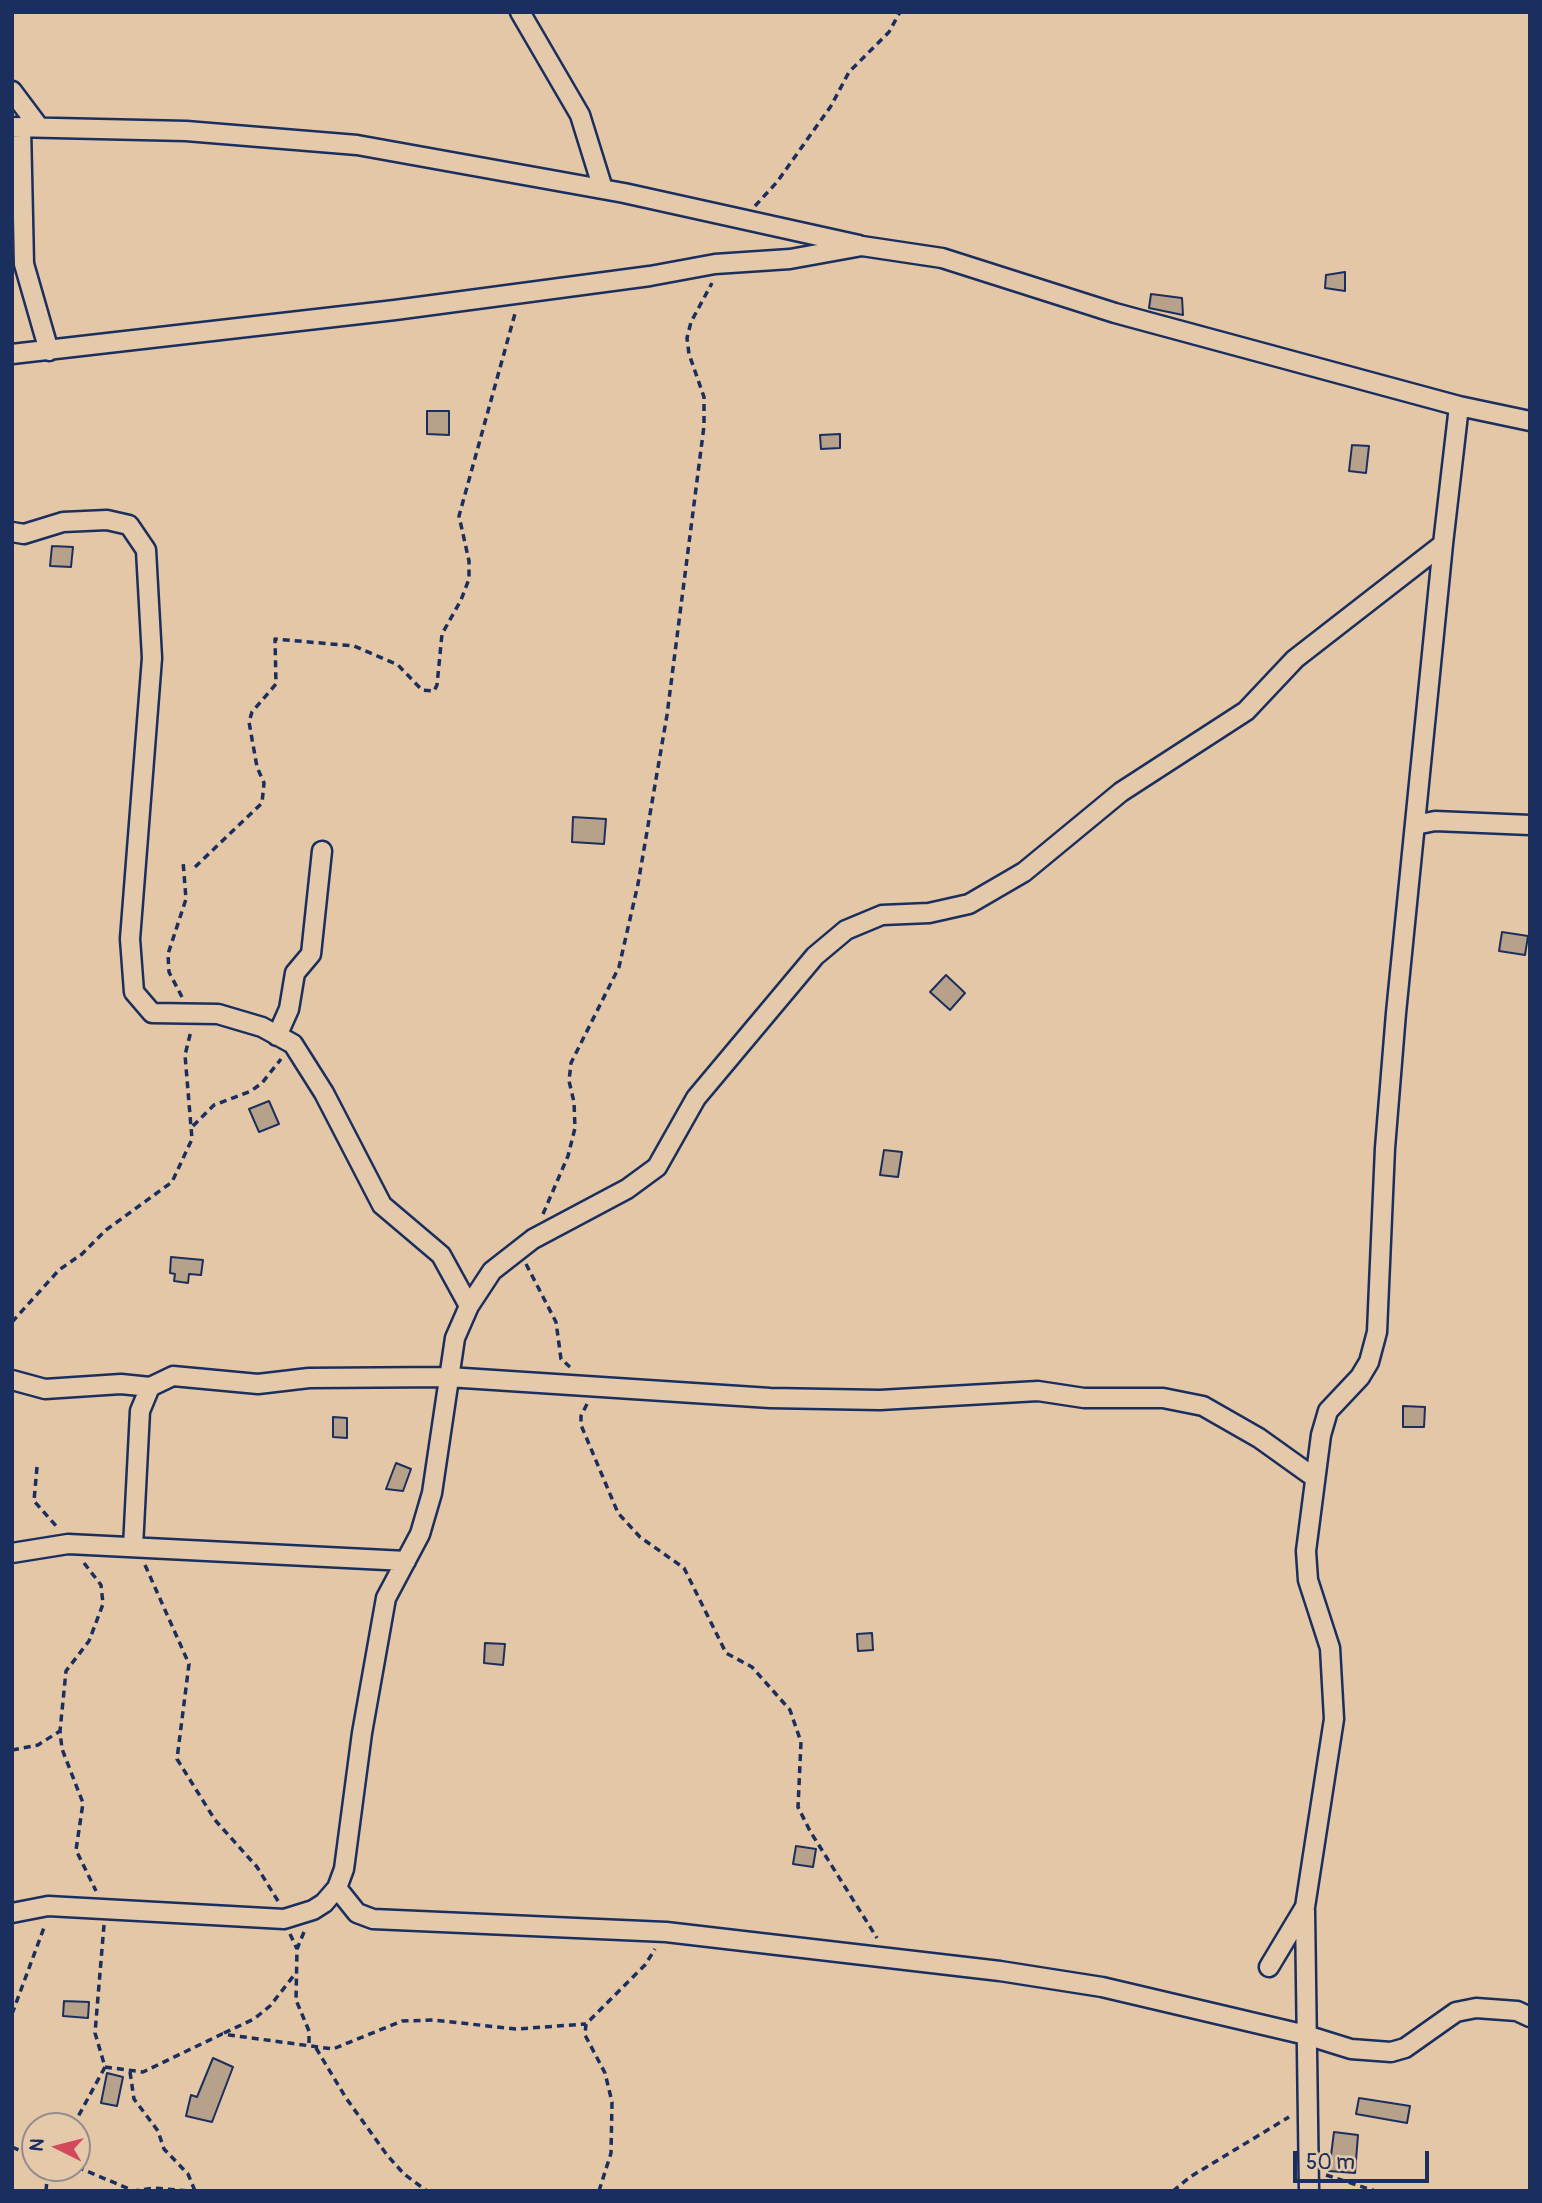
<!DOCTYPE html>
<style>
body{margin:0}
#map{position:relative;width:1542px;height:2203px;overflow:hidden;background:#e4c7a7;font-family:Pangolin,sans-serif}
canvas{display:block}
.frame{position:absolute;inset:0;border:14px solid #1b2f5e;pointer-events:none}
.north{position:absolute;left:21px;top:2112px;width:70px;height:70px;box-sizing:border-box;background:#e4c9ab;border:2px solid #948b8c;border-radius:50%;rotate:276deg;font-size:19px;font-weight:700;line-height:28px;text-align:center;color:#1b2f5e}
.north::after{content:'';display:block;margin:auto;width:24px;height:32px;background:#d1495b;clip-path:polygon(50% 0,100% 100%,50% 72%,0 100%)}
.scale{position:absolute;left:1293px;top:2151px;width:136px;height:32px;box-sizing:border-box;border:4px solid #1b2f5e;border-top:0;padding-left:9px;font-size:21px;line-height:24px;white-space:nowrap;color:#1b2f5e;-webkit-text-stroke:5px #e4c9ab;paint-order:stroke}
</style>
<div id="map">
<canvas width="1542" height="2203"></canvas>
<div class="frame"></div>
<div class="north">N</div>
<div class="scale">50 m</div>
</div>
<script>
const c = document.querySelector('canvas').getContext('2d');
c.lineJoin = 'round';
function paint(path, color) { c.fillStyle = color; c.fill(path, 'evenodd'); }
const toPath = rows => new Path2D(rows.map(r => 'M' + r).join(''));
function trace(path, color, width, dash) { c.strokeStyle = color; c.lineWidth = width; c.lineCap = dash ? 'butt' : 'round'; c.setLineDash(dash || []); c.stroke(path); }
const building = toPath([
 [1345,272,1345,291,1325,288,1326,275,1345,272],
 [1151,294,1182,298,1183,315,1149,308,1151,294],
 [427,411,449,411,449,435,427,434,427,411],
 [840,434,840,448,821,449,820,435,840,434],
 [1352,445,1369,446,1366,473,1349,471,1352,445],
 [52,546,73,547,71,567,50,566,52,546],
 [573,817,606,819,604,844,572,842,573,817],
 [1502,932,1528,936,1525,955,1499,951,1502,932],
 [946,975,965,993,950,1010,930,992,946,975],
 [269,1101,279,1124,259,1132,249,1109,269,1101],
 [884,1150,902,1152,898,1177,880,1175,884,1150],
 [171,1257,203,1260,201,1275,189,1274,188,1283,174,1281,175,1274,170,1273,171,1257],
 [1403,1406,1425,1407,1424,1427,1403,1427,1403,1406],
 [333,1417,347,1418,347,1438,333,1437,333,1417],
 [396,1463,411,1469,403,1491,386,1489,396,1463],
 [872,1633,873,1650,858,1651,857,1634,872,1633],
 [485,1643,505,1644,503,1665,484,1663,485,1643],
 [796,1846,816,1849,813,1867,793,1864,796,1846],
 [64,2001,89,2002,88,2018,63,2016,64,2001],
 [213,2058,233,2067,212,2122,186,2116,191,2095,197,2097,213,2058],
 [107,2073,123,2077,117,2106,101,2103,107,2073],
 [1359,2098,1410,2106,1407,2123,1356,2114,1359,2098],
 [1334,2132,1358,2135,1355,2173,1329,2171,1334,2132]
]);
const path = toPath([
 [755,206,777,182,831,106,849,72,889,32,900,12],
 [195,867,262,803,264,783,257,767,249,722,252,712,276,684,275,639,354,646,398,665,422,690,434,691,437,685,442,634,461,600,469,579,469,561,459,516,516,310],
 [182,997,169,972,168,954,186,899,183,861],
 [193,1126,214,1105,251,1091,262,1083,281,1059],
 [543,1214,568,1156,575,1128,574,1102,569,1081,571,1063,619,967,638,884,667,715,704,426,704,397,689,354,687,338,691,322,712,283],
 [526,1264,556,1322,561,1359,570,1367],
 [12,1322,59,1270,82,1254,106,1230,172,1182,192,1139,185,1055,191,1031],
 [587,1404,581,1416,581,1425,618,1513,640,1537,684,1568,726,1653,752,1667,790,1710,801,1742,798,1807,810,1831,877,1938],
 [37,1467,34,1501,58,1528],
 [84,1563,101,1585,103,1604,89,1641,66,1671,60,1731,62,1749,83,1803,76,1850,96,1891],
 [145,1565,189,1664,177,1759,215,1820,257,1867,278,1901],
 [12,1750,38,1745,60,1731],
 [304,1932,297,1949,296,2000,309,2031,309,2047],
 [290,1934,297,1949],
 [12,2014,45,1925],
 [224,2033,254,2019,270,2006,295,1974],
 [316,2048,346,2098,387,2155,404,2174,427,2191],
 [105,2067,143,2072,222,2034,333,2049,402,2021,433,2020,516,2029,586,2024],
 [130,2072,134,2099,158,2131,164,2149,188,2174,195,2191],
 [73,2126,105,2067,95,2033,104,1925],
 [12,2147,35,2157],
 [77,2167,134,2191,154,2188,189,2191],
 [1326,2175,1375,2191],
 [46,2191,48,2168],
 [599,2191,611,2153,612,2102,605,2073,585,2035,586,2024,645,1965,655,1949],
 [1173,2191,1190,2177,1289,2117]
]);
const street = toPath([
 [520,12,580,115,603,189],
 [12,91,39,127],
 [12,127,186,131,357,145,624,193,859,245],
 [21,127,24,264,49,351],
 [12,354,395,310,650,276,715,264,790,259,862,246,942,258,1115,313,1459,406,1530,421],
 [12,532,24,534,63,522,107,520,129,525,146,550,152,658,130,939,134,992,152,1013,218,1014,262,1027,293,1044,324,1093,382,1205,441,1255,469,1306],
 [1415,825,1435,821,1530,825],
 [277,1036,289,1009,295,973,311,954,322,851],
 [12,1380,45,1389,121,1384,150,1387],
 [133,1547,140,1411,150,1387,173,1376,258,1384,309,1378,448,1377,770,1398,880,1400,1038,1391,1084,1398,1163,1398,1203,1406,1259,1438,1315,1478],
 [12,1553,68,1544,406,1561],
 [337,1888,357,1913,373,1919,666,1932,1000,1971,1102,1987,1306,2035,1351,2049,1391,2052,1405,2048,1456,2012,1476,2008,1517,2011,1530,2017],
 [1305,1911,1309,2191],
 [12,1913,48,1906,284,1919,313,1910,324,1903,337,1888,344,1869,362,1733,386,1598,420,1534,432,1493,455,1338,469,1306,492,1271,533,1239,627,1189,657,1167,696,1098,815,956,846,930,882,915,929,913,969,904,1024,872,1121,792,1246,711,1295,659,1443,544,1459,406],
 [1269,1967,1305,1907,1334,1719,1330,1648,1308,1580,1306,1551,1321,1435,1328,1411,1360,1377,1369,1362,1377,1332,1385,1148,1396,1013,1443,544]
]);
paint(building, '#b8a18a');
trace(building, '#1b2f5e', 2);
trace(street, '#1b2f5e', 23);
trace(path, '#1b2f5e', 3.5, [7, 5]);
trace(street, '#e4c9ab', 18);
</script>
